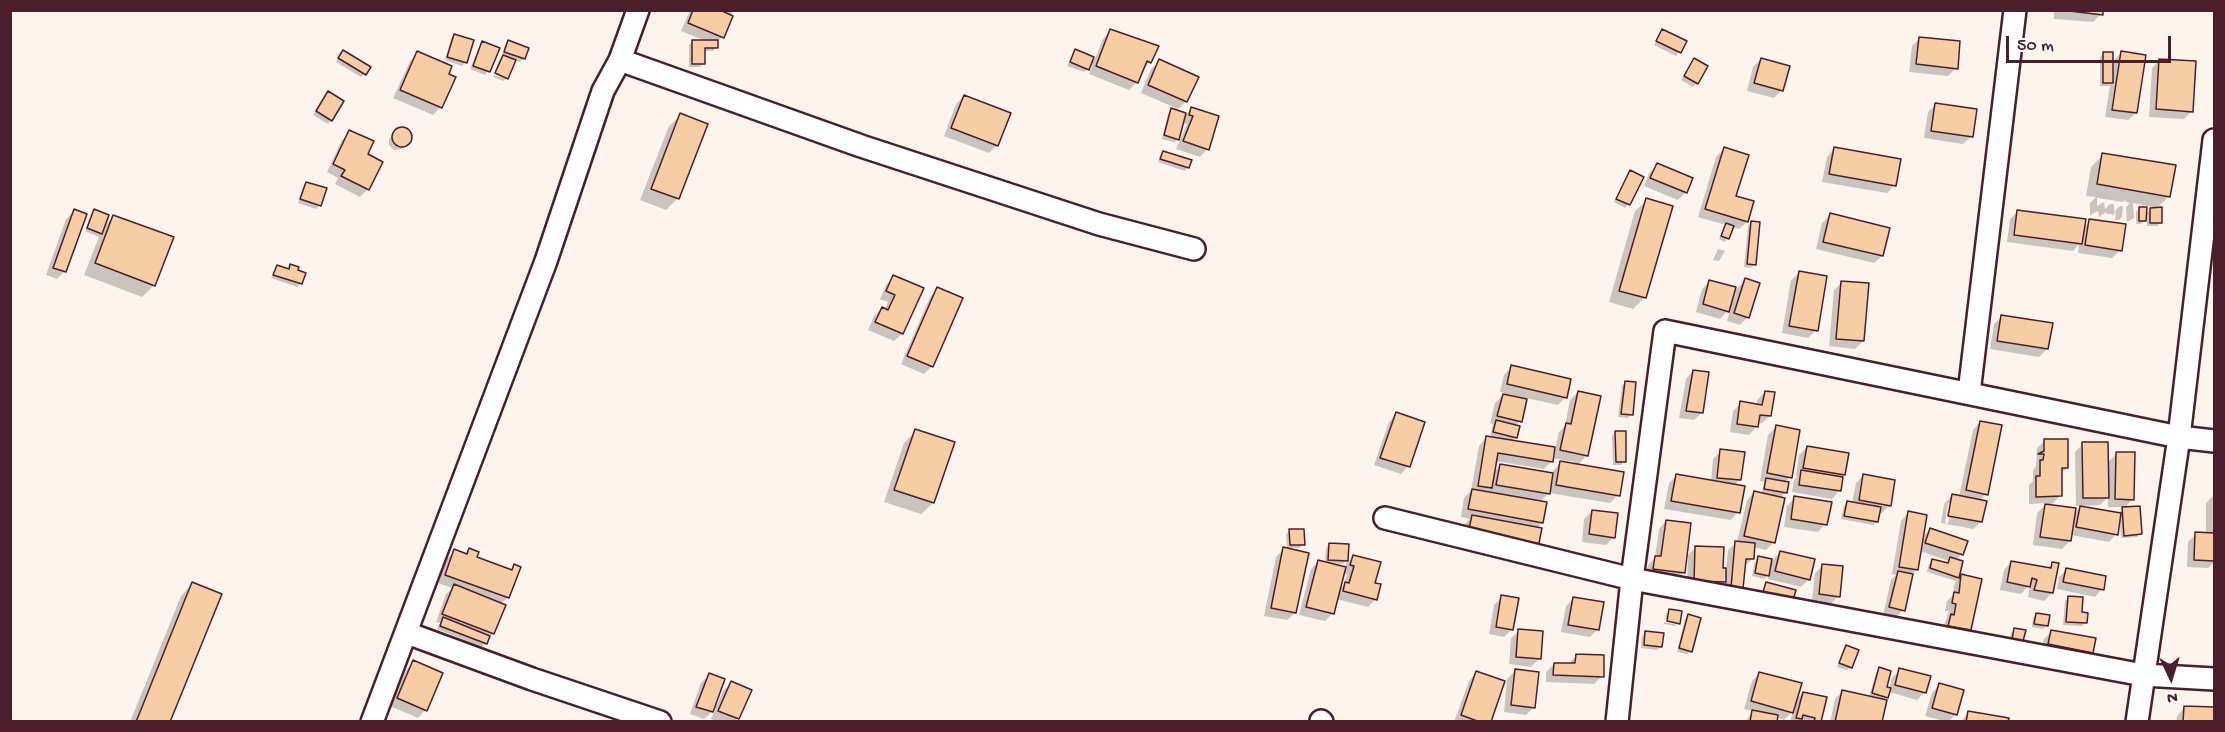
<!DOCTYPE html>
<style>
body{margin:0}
#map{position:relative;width:2225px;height:732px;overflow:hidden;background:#fdf5ed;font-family:"Gochi Hand",sans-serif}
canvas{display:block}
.frame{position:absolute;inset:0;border:12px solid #4a1f2b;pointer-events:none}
.north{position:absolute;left:2141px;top:648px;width:60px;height:60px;-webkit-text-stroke:4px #fff;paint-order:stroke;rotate:176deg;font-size:16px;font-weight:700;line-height:24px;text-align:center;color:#4a1f2b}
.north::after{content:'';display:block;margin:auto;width:21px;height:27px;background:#4a1f2b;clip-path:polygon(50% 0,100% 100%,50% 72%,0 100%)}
.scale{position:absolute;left:2006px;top:36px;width:165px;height:27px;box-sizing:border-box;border:3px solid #4a1f2b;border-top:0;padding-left:8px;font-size:18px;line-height:21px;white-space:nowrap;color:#4a1f2b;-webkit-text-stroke:4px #fff;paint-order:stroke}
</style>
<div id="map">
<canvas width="2225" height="732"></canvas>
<div class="frame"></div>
<div class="north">N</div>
<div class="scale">50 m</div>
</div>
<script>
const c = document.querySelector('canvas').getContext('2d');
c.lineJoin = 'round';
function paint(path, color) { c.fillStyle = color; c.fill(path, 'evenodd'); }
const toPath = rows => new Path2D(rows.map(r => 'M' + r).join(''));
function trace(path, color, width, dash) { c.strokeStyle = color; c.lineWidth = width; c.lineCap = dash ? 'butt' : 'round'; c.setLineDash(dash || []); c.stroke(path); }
const shadow = toPath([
 [690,10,735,10,729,16,722,37,716,43,716,47,713,51,703,51,703,63,700,67,689,67,689,45,693,41,706,41,681,31],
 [2054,10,2101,10,2101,14,2093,22,2054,19],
 [1663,30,1685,41,1676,56,1654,45],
 [1111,31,1150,62,1142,71,1137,82,1129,90,1089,74,1093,64,1084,72,1067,66,1075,51,1095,59,1103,39],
 [454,36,465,62,462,66,445,60,451,39],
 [1919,39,1956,68,1948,76,1909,72,1912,46],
 [508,42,524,58,520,62,514,60,507,77,495,72,499,60,504,56,502,55,505,45],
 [482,43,489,69,485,75,470,69,479,47],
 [418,53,447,75,441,107,433,115,393,98,410,61],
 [2121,53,2136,113,2128,120,2105,117,2110,86,2100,86,2100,57,2103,54,2111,63],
 [340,55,364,74,361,77,336,62],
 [1761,59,1782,90,1774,98,1747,91,1753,67],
 [1694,60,1697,83,1693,87,1681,80],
 [2160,60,2192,111,2184,119,2149,117,2152,68],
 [1159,61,1186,101,1178,109,1141,93,1151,69],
 [494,75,506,79,503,81,493,77],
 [328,93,331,120,328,124,313,115],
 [964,96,997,145,989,153,944,136,956,104],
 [1936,104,1971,137,1963,144,1924,138,1928,112],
 [1192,109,1207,149,1200,157,1176,149,1187,124,1182,123,1178,139,1174,142,1162,139,1168,114,1172,110,1186,114],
 [681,115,706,125,677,199,666,210,640,200,669,126],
 [405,129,409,134,410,140,401,149,394,150,389,145,389,139,398,130],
 [349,132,366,155,368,189,360,197,335,184,338,178,327,172,342,140],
 [1724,149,1734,197,1752,202,1747,222,1739,229,1732,227,1725,242,1719,239,1726,225,1698,217,1716,157],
 [1834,149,1895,185,1887,193,1822,182,1827,157],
 [1163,153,1188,167,1185,171,1158,162],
 [2103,155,2169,196,2156,209,2160,223,2157,226,2147,226,2147,218,2141,224,2136,224,2136,212,2140,208,2145,215,2153,207,2133,203,2134,218,2127,222,2126,207,2130,203,2126,202,2125,200,2123,202,2097,198,2097,206,2104,202,2105,209,2110,204,2114,204,2114,212,2120,206,2123,206,2122,217,2119,220,2115,220,2116,212,2112,216,2112,214,2107,214,2106,212,2099,217,2098,211,2090,215,2090,203,2096,197,2086,196,2091,167],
 [1657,165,1686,192,1678,200,1644,186,1649,173],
 [1631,172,1628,204,1625,208,1614,202],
 [306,184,320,205,316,209,298,203,303,187],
 [1647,200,1645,297,1633,309,1609,302,1635,211],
 [74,211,65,271,57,279,46,275,66,219],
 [95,211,103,227,113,217,154,285,142,297,84,275,99,237,85,231,91,214],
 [2018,211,2083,228,2090,221,2120,250,2112,258,2078,253,2079,244,2073,251,2007,242,2010,219],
 [1830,215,1882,256,1874,263,1816,249,1822,223],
 [1752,222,1755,264,1751,268,1744,267,1748,226],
 [1718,249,1725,251,1719,261,1713,260],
 [291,266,301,283,297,287,271,278,277,267,287,270],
 [1799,273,1816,330,1808,338,1782,333,1791,280],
 [894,277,902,334,894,341,868,330,874,316,882,309,885,310,888,302,880,299,886,285],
 [1745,280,1748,317,1740,325,1727,321,1731,307,1720,319,1696,312,1702,289,1710,281,1737,289],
 [1842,282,1863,341,1855,349,1829,346,1834,290],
 [938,289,932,366,924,374,901,364,930,297],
 [2002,317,2047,349,2039,357,1990,349,1994,324],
 [1512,367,1566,397,1558,405,1526,398,1520,421,1515,426,1516,437,1511,442,1555,449,1559,432,1565,426,1570,400,1578,392,1587,455,1577,466,1618,495,1610,503,1549,493,1539,503,1542,523,1536,528,1461,542,1465,524,1470,519,1461,517,1464,498,1471,491,1479,446,1486,438,1490,438,1493,424,1490,423,1495,403,1505,393,1500,392,1504,375],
 [1552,458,1575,462,1575,465,1560,463,1553,471,1552,475,1501,465,1493,473,1495,461,1544,469,1552,461],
 [1693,371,1701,413,1694,420,1679,418,1686,379],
 [1625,382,1631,414,1628,418,1618,417,1622,386],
 [1765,392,1770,416,1762,423,1757,423,1756,427,1749,435,1730,432,1733,411,1741,403,1757,405,1757,400],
 [1396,414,1408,466,1401,474,1374,465,1389,422],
 [1980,422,1986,494,1979,501,1981,522,1973,529,1941,523,1944,504,1952,496,1959,497,1973,430],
 [1948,503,1952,503,1948,524,1945,523],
 [1776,427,1790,477,1784,483,1786,492,1780,498,1774,542,1766,550,1753,547,1752,559,1744,567,1741,589,1724,595,1725,580,1716,589,1687,588,1688,555,1696,547,1722,569,1726,569,1728,550,1737,542,1747,500,1754,493,1761,494,1765,482,1760,481,1768,435],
 [916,431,953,443,933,503,921,514,884,502,904,443],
 [1616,432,1625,461,1621,465,1613,465,1612,436],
 [2045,441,2067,468,2060,474,2060,496,2050,506,2073,515,2080,508,2120,515,2120,512,2125,507,2108,507,2108,497,2100,505,2076,506,2075,452,2083,444,2107,463,2117,453,2133,499,2123,509,2140,534,2137,537,2121,538,2120,520,2116,534,2109,542,2071,535,2070,541,2062,549,2033,545,2037,513,2047,503,2029,504,2029,485,2033,481,2033,470,2036,466,2037,448],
 [1807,447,1844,475,1842,477,1839,491,1832,499,1792,492,1794,480,1798,476,1796,476,1799,455],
 [1721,451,1740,480,1734,485,1738,512,1731,520,1664,509,1669,483,1677,475,1711,481,1713,459],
 [1864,475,1889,506,1882,513,1878,513,1877,522,1873,525,1841,519,1844,506,1847,503,1852,504,1856,483],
 [2214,495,2214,562,2208,568,2187,567,2188,542,2196,534,2206,534,2206,503],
 [1795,498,1825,524,1818,532,1784,527,1787,506],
 [1592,511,1614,537,1606,545,1582,542,1584,519],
 [1908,513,1922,538,1930,530,1961,554,1956,560,1961,562,1957,580,1961,576,1980,580,1969,630,1961,638,1941,633,1949,611,1945,611,1947,601,1953,595,1954,588,1953,588,1956,581,1927,572,1929,564,1933,561,1946,564,1949,561,1920,551,1917,569,1912,574,1903,610,1895,618,1883,615,1891,580,1896,575,1892,574,1901,521],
 [1666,521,1683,572,1676,580,1646,576,1648,565,1655,558,1659,529],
 [1290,531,1303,545,1299,548,1287,548,1286,534],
 [1329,544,1346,560,1343,564,1330,563,1345,568,1346,563,1354,557,1373,584,1376,599,1368,607,1336,599,1333,613,1325,621,1299,615,1311,569,1318,562,1325,563,1326,548],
 [1343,573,1347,574,1344,585,1338,591],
 [1284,549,1295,613,1287,620,1264,616,1276,557],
 [469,550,475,558,510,570,514,566,508,597,501,604,493,633,482,647,437,629,440,623,436,622,446,594,452,588,438,583,447,559,455,551,464,555],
 [1780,552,1809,579,1801,587,1768,579,1770,573,1764,579,1752,576,1755,562,1759,558,1772,561],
 [2011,562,2047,569,2053,563,2052,593,2044,601,2028,597,2030,584,2021,594,2000,590,2004,570],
 [1823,565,1838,596,1831,604,1812,602,1815,573],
 [2067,569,2102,589,2095,597,2057,589,2059,577],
 [192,584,169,722,130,722,181,596],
 [1502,597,1512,629,1504,637,1489,634,1494,605],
 [1574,598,1598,629,1590,637,1561,632,1566,606],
 [2069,598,2085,623,2082,626,2063,625,2065,601],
 [1669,610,1678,622,1665,619,1666,614],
 [2037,615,2047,625,2043,629,2032,627,2033,618],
 [1689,616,1691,651,1687,654,1677,652,1685,619],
 [1664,622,1677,625,1675,626,1664,624],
 [2015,629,2022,641,2019,644,2009,643,2011,633],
 [1519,631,1539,659,1531,667,1509,664,1511,638],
 [2052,631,2091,652,2084,660,2041,652,2044,639],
 [1646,632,1661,647,1657,650,1641,648,1642,636],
 [1847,646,1850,667,1847,670,1837,667,1843,650],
 [1577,655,1602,676,1594,684,1546,682,1546,672,1554,664,1569,663],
 [414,662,425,710,418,718,390,706,406,670],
 [1879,669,1885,688,1889,689,1892,678,1900,670,1925,692,1917,700,1889,692,1883,701,1881,722,1830,722,1835,699,1843,691,1869,697,1876,673],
 [1515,671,1534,707,1526,715,1504,712,1507,679],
 [1476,673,1489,722,1454,722,1469,681],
 [1760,673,1795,701,1803,693,1820,722,1790,722,1793,711,1784,720,1776,717,1775,722,1745,722,1753,711,1744,709,1752,681],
 [709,675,714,704,717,705,723,691,731,683,750,691,735,722,718,722,711,719,716,708,704,719,690,714,701,683],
 [1939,685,1956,714,1948,722,1925,716,1932,693],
 [2184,708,2213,722,2176,722,2177,716],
 [1969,712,2007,722,1961,722]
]);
const building = toPath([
 [693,10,720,10,733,16,724,38,688,23,693,10],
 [2061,10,2103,10,2103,15,2061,10],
 [1110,29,1159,46,1151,63,1147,61,1138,83,1096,66,1110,29],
 [1662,29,1687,41,1681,53,1656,41,1662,29],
 [454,34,474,40,467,63,447,57,454,34],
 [1919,37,1960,41,1958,69,1916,64,1919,37],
 [508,40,529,48,525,59,504,52,508,40],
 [692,40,718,40,718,48,705,48,705,64,692,64,692,40],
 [482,41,500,48,490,72,473,66,482,41],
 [1075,49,1094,57,1089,70,1070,62,1075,49],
 [343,50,371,67,366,75,338,58,343,50],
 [417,51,452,66,449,74,456,77,442,108,400,90,417,51],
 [2121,51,2146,55,2137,113,2112,110,2121,51],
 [2103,52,2113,52,2113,83,2103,83,2103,52],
 [503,55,516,60,508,79,495,73,503,55],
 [1694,58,1708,66,1698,84,1684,76,1694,58],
 [1761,58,1790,66,1783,91,1754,83,1761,58],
 [1159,59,1199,77,1187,102,1148,85,1159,59],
 [2159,59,2196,61,2193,112,2156,109,2159,59],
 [328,91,344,101,332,121,316,111,328,91],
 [964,95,1011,113,998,146,951,128,964,95],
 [1935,103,1977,109,1973,137,1931,131,1935,103],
 [1191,107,1219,116,1209,150,1183,141,1193,116,1189,115,1191,107],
 [1171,108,1186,113,1179,140,1164,135,1171,108],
 [680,113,708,124,679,199,651,189,680,113],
 '392 137a10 10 0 1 1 20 0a10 10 0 1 1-20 0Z',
 [349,130,374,141,368,154,383,162,369,190,341,176,345,170,333,164,349,130],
 [1724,147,1749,155,1736,196,1754,201,1748,222,1705,209,1724,147],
 [1834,147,1901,159,1896,186,1829,174,1834,147],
 [1163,151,1192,160,1189,168,1160,159,1163,151],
 [2102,153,2176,165,2170,197,2097,184,2102,153],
 [1657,163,1693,178,1687,193,1650,178,1657,163],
 [1630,170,1644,177,1630,205,1616,199,1630,170],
 [306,182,327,188,321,206,300,199,306,182],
 [1646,198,1673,206,1646,298,1619,291,1646,198],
 [2139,207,2147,207,2146,221,2139,221,2139,207],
 [2162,207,2162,223,2150,223,2150,208,2162,207],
 [74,209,87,214,66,272,53,268,74,209],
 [94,209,109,215,102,234,87,228,94,209],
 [2017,210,2086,219,2082,244,2014,235,2017,210],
 [1830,213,1890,228,1883,256,1823,242,1830,213],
 [113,215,174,237,155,286,95,263,113,215],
 [2089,219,2126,224,2122,251,2085,245,2089,219],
 [1751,221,1760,222,1756,265,1747,264,1751,221],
 [1726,223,1734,226,1729,239,1721,236,1726,223],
 [290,264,299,267,298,270,306,273,302,284,273,275,277,265,289,269,290,264],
 [1799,271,1827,276,1818,331,1789,326,1799,271],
 [893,275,924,288,903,334,875,322,882,307,888,310,895,295,886,291,893,275],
 [1745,278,1760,283,1749,318,1734,313,1745,278],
 [1709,280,1736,287,1729,312,1703,304,1709,280],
 [1841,281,1869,283,1864,341,1836,339,1841,281],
 [937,287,963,298,933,367,907,356,937,287],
 [2001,315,2053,323,2048,349,1997,341,2001,315],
 [1511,365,1571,379,1567,398,1507,384,1511,365],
 [1693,370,1709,372,1703,413,1686,411,1693,370],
 [1625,381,1636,382,1633,415,1621,414,1625,381],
 [1578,391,1601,396,1588,456,1560,450,1566,423,1571,424,1578,391],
 [1765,391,1775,392,1771,416,1760,415,1758,427,1737,424,1740,401,1762,405,1765,391],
 [1503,394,1527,399,1522,422,1497,416,1503,394],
 [1396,412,1425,422,1410,467,1380,458,1396,412],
 [1496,420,1520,426,1517,438,1493,432,1496,420],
 [1980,421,2002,425,1988,495,1966,490,1980,421],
 [1776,425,1800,430,1792,478,1767,473,1776,425],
 [915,429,955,442,934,503,894,490,915,429],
 [1615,431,1626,431,1626,462,1616,462,1615,431],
 [1486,436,1555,447,1553,462,1498,453,1492,488,1478,486,1486,436],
 [2044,439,2068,439,2068,468,2062,468,2062,496,2036,497,2036,476,2040,476,2040,460,2043,460,2044,454,2038,454,2044,451,2044,439],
 [2082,442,2108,442,2109,498,2083,498,2082,442],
 [1807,446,1849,453,1845,475,1803,468,1807,446],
 [1720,449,1745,452,1741,480,1717,478,1720,449],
 [2116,452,2135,452,2134,500,2115,499,2116,452],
 [1560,461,1624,472,1620,496,1556,485,1560,461],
 [1500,464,1553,473,1550,494,1496,485,1500,464],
 [1801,470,1843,477,1841,491,1799,485,1801,470],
 [1676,474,1745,486,1740,513,1671,501,1676,474],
 [1863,474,1895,480,1891,506,1859,500,1863,474],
 [1766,478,1789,482,1787,493,1764,489,1766,478],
 [1472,489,1547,502,1543,523,1468,509,1472,489],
 [1754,491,1785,498,1775,543,1744,536,1754,491],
 [1952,494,1987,501,1982,522,1948,516,1952,494],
 [1794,496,1832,502,1827,525,1791,519,1794,496],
 [1847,501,1881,507,1878,522,1844,516,1847,501],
 [2045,504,2076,508,2071,541,2040,537,2045,504],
 [2080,506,2121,513,2118,535,2076,527,2080,506],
 [2140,506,2142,534,2124,536,2122,507,2140,506],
 [1592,510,1618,513,1615,538,1589,534,1592,510],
 [1908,511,1927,515,1918,570,1899,567,1908,511],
 [1472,515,1542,528,1538,548,1468,534,1472,515],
 [1666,520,1691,523,1685,573,1653,569,1655,556,1661,556,1666,520],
 [1930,528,1968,541,1963,555,1925,543,1930,528],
 [1289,529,1304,529,1305,545,1290,545,1289,529],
 [2195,532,2214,533,2214,561,2194,560,2195,532],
 [1735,541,1755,543,1754,559,1746,559,1743,589,1731,588,1735,541],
 [1329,543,1349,544,1348,561,1328,560,1329,543],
 [1695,546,1724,547,1723,568,1726,568,1726,582,1694,581,1695,546],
 [1283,547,1309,553,1296,613,1271,608,1283,547],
 [469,548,479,552,477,557,512,570,514,564,521,567,509,598,445,575,454,549,467,554,469,548],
 [1780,551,1815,559,1810,580,1775,571,1780,551],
 [1353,555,1381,562,1375,583,1381,584,1377,600,1343,591,1345,582,1349,583,1354,566,1350,565,1353,555],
 [1758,556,1772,559,1769,576,1755,573,1758,556],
 [1950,557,1963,561,1959,578,1930,568,1932,559,1948,563,1950,557],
 [1318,560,1346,567,1334,614,1306,607,1318,560],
 [2011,561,2051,568,2052,562,2059,563,2053,593,2034,590,2037,580,2032,578,2030,587,2007,582,2011,561],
 [1822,564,1843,566,1840,597,1819,594,1822,564],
 [2066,568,2106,576,2104,590,2063,582,2066,568],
 [1898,571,1913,574,1905,611,1889,607,1898,571],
 [1961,574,1982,579,1971,630,1948,626,1951,614,1954,615,1956,604,1952,603,1954,592,1959,593,1961,574],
 [192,582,222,594,170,722,136,722,192,582],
 [1766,582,1796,590,1793,600,1763,592,1766,582],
 [454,584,506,605,494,634,442,614,454,584],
 [1501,595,1519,598,1513,630,1496,627,1501,595],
 [2068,596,2083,597,2082,612,2088,613,2087,623,2066,622,2068,596],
 [1573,597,1604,602,1599,630,1568,625,1573,597],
 [1669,609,1682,611,1680,624,1667,621,1669,609],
 [2036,613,2050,615,2048,626,2034,624,2036,613],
 [1688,614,1701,618,1692,652,1679,648,1688,614],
 [443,617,490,636,487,644,440,626,443,617],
 [2014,628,2026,630,2023,641,2012,640,2014,628],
 [1518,629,1543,631,1541,659,1516,657,1518,629],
 [2051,630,2096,638,2093,653,2048,644,2051,630],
 [1645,631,1664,633,1662,647,1644,645,1645,631],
 [1846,645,1859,650,1852,668,1839,663,1846,645],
 [1576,654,1604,655,1604,677,1553,675,1554,663,1575,663,1576,654],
 [413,660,443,673,427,711,397,698,413,660],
 [1879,667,1891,671,1887,687,1891,688,1888,698,1872,693,1879,667],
 [1899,668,1931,676,1926,693,1895,685,1899,668],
 [1515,669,1539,672,1535,708,1511,705,1515,669],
 [1476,671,1505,681,1491,722,1480,722,1461,715,1476,671],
 [1759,672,1802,683,1793,713,1751,701,1759,672],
 [709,673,725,679,713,712,696,707,709,673],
 [731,681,752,690,739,719,718,711,731,681],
 [1939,683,1964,690,1957,715,1932,708,1939,683],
 [1842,690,1887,700,1882,722,1835,722,1842,690],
 [1803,692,1827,697,1821,722,1814,722,1815,718,1803,715,1802,719,1796,718,1803,692],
 [2184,706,2214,707,2214,722,2183,722,2184,706],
 [1752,710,1778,715,1777,722,1750,722,1752,710],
 [1968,711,2009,718,2008,722,1966,722,1968,711]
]);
const minor = toPath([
 [620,60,861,146,1099,224,1194,249],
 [1969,393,2015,10],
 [1385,518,1632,579,2143,675,2214,679],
 [407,633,532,679,660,722],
 [1321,721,1322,722],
 [372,722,546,261,603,91,620,60,638,10],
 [1617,722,1632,579,1665,331,2179,437,2214,441],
 [2137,722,2179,437,2214,140]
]);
paint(shadow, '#0003');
paint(building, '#f6cda5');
trace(building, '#4a1f2b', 1.5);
trace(minor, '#4a1f2b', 26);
trace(minor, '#fff', 21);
</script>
